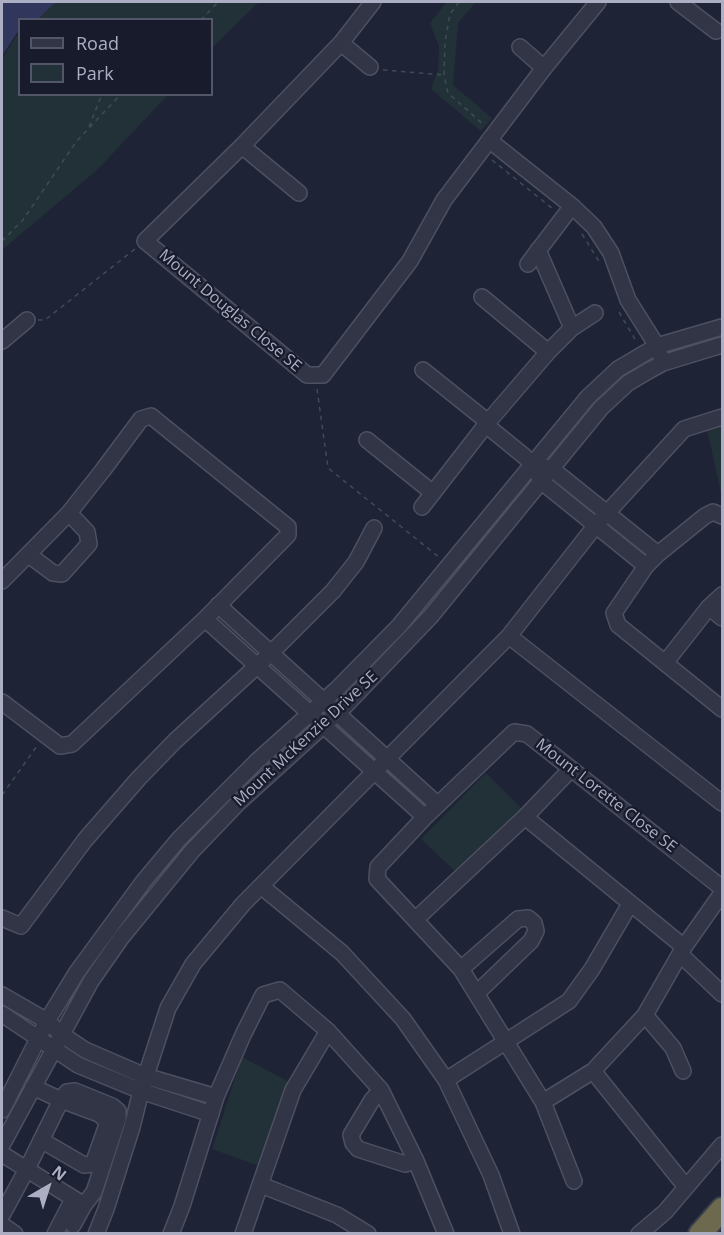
<!DOCTYPE html>
<style>
body{margin:0}
#map{position:relative;width:724px;height:1235px;overflow:hidden;background:#1f2336;font-family:"Open Sans",sans-serif}
canvas{display:block}
.frame{position:absolute;inset:0;border:3px solid #acafc4;pointer-events:none}
.legend{position:absolute;left:18px;top:18px;width:195px;height:78px;box-sizing:border-box;background:#181b2b;border:2px solid #535668;margin:0;padding:8px 10px;list-style:none;font-size:18px;color:#acafc4}
.legend li{display:flex;align-items:center;gap:12px;height:30px}
.legend b{width:30px;border:2px solid #535668}
.north{position:absolute;left:18px;top:1157px;width:60px;height:60px;-webkit-text-stroke:4px #181b2b;paint-order:stroke;rotate:39deg;font-size:16px;font-weight:700;line-height:24px;text-align:center;color:#acafc4}
.north::after{content:'';display:block;margin:auto;width:21px;height:27px;background:#acafc4;clip-path:polygon(50% 0,100% 100%,50% 72%,0 100%)}
</style>
<div id="map">
<canvas width="724" height="1235"></canvas>
<div class="frame"></div>
<ul class="legend">
<li><b style="height:8px;background:#323546"></b>Road</li>
<li><b style="height:16px;background:#223038"></b>Park</li>
</ul>
<div class="north">N</div>
</div>
<script>
const c = document.querySelector('canvas').getContext('2d');
c.lineJoin = 'round';
function paint(path, color) { c.fillStyle = color; c.fill(path, 'evenodd'); }
const toPath = rows => new Path2D(rows.map(r => 'M' + r).join(''));
function trace(path, color, width, dash) { c.strokeStyle = color; c.lineWidth = width; c.lineCap = dash ? 'butt' : 'round'; c.setLineDash(dash || []); c.stroke(path); }
function write(font, color, halo, rows, align = 'center') {
  c.font = font + ' "Open Sans",sans-serif'; c.lineWidth = 4.5; c.setLineDash([]); c.textBaseline = 'middle'; c.strokeStyle = halo; c.fillStyle = color; for (const [text, x, y, turn = 0] of rows) {
    c.save(); c.translate(x, y); c.rotate((+turn || 0) * Math.PI / 180); c.textAlign = isNaN(turn) ? turn : align; if (halo) c.strokeText(text, 0, 0); c.fillText(text, 0, 0); c.restore();
  }
}
const green = toPath([
 [56,2,259,2,212,48,212,20,37,19],
 [447,2,476,2,458,23,453,85,492,118,481,131,431,89,438,70,439,47,430,23],
 [19,32,20,94,168,95,97,170,2,250,2,58],
 [722,425,722,498,707,429],
 [486,773,522,809,456,872,421,839],
 [242,1057,289,1082,262,1167,212,1149]
]);
const water = toPath([
 [2,2,56,2,39,18,20,20,19,30,2,56]
]);
const path = toPath([
 [459,2,450,14,445,42,444,75,448,93,484,125],
 [201,20,218,2],
 [383,70,444,75],
 [89,127,102,94],
 [492,160,553,209],
 [582,234,600,263],
 [2,241,23,220,76,142,121,94],
 [619,312,636,341],
 [38,320,45,320,135,249],
 [317,389,328,468,440,558],
 [2,795,37,746]
]);
const minor = toPath([
 [373,2,341,43,242,146,145,241,307,375,323,375,410,261,444,200,544,68,598,2],
 [678,2,716,31],
 [341,43,370,67],
 [520,47,544,68],
 [489,140,572,206,594,227,611,253,628,300,657,346,660,355],
 [242,146,299,193],
 [538,250,572,328],
 [528,264,572,206],
 [482,297,548,352],
 [2,341,27,320],
 [423,370,488,422],
 [486,425,524,456,533,465,542,482,646,566],
 [367,440,433,493],
 [545,467,552,469,658,554],
 [422,507,488,422,548,352,572,328,595,313],
 [722,516,713,512,705,516,658,554,646,566,614,613,618,625,722,709],
 [29,555,53,573,62,574,89,544,87,532,69,513],
 [2,581,69,513,103,470,141,419,151,416,288,527,288,535,205,619,72,744,60,746,2,702],
 [218,605,438,805],
 [709,607,722,618],
 [205,619,425,817],
 [509,636,722,803],
 [665,663,709,607,722,595],
 [525,817,684,947],
 [261,886,342,953,403,1019,446,1080,491,1175,512,1234],
 [722,888,527,734,514,732,425,817,378,867,377,879,461,969,543,1102,593,1071,645,1015,684,947,722,893],
 [2,918,21,926,85,840,139,778,175,741,271,653,333,591,356,562,374,528],
 [416,919,525,817,571,769],
 [680,954,722,994],
 [461,969,518,919,528,918,534,923,536,931,531,941,477,993],
 [2,995,47,1021,61,1034,85,1050,145,1076,216,1097],
 [2,1014,78,1065,141,1091,211,1114],
 [645,1015,673,1048,683,1071],
 [593,1071,686,1187],
 [446,1080,569,1001,592,969,630,904],
 [33,1087,61,1100,99,1114,108,1122,93,1164,84,1165,41,1140],
 [381,1090,372,1100,351,1135,353,1143,358,1149,405,1164,416,1161],
 [543,1102,574,1181],
 [2,1110,47,1021,77,972,143,882,179,839,256,762,337,689,399,626,588,397,618,369,657,346,722,327],
 [2,1145,91,981,121,938,192,851,238,803,345,706,431,616,601,408,628,383,650,370,663,363,722,345],
 [2,1154,84,1205],
 [261,1185,337,1215,368,1234],
 [2,1215,27,1169,61,1100,67,1092,75,1091,112,1106,118,1111,118,1119,94,1192,84,1205,73,1225],
 [2,1225,15,1234],
 [55,1234,73,1199],
 [96,1234,106,1209,132,1127,141,1091,168,1008,193,964,243,904,509,636,596,525,684,429,722,417],
 [171,1234,182,1206,216,1097,243,1035,263,995,280,990,328,1031,381,1090,416,1161,446,1234],
 [243,1234,293,1090,328,1031],
 [639,1234,665,1212,722,1145]
]);
const highway = toPath([
 [700,1234,722,1209]
]);
const streetNames = [
 ["Mount Douglas Close SE",230,311,40],
 ["Mount McKenzie Drive SE",306,739,-43],
 ["Mount Lorette Close SE",606,796,38]
];
paint(green, '#223038');
paint(water, '#30365c');
trace(minor, '#4d5062', 18);
trace(highway, '#3a3d4e', 26);
trace(path, '#3e4c55', 1.5, [4.5, 4.5]);
trace(minor, '#323546', 15);
trace(highway, '#6d694f', 22);
write('16px', '#acafc4', '#181b2b', streetNames);
</script>
